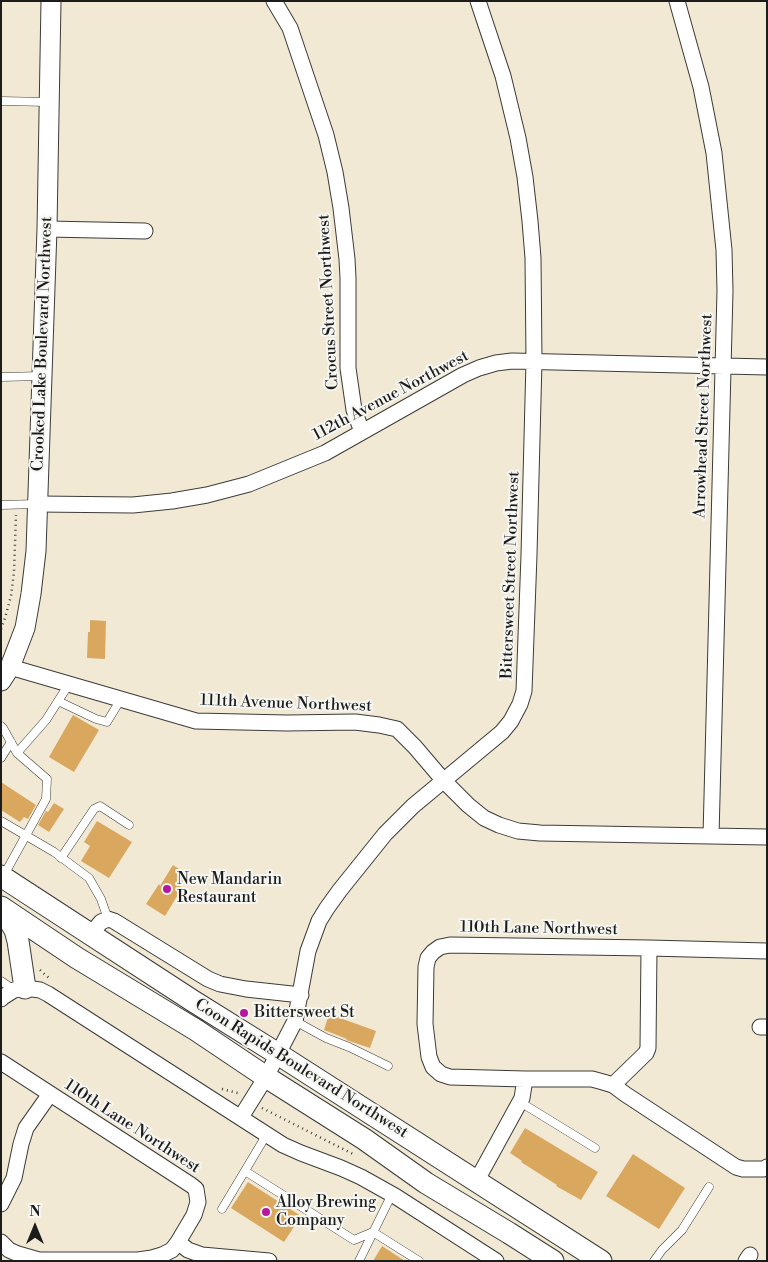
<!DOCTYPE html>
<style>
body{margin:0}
#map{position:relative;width:768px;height:1262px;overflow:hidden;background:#f2e9d5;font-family:"Libre Bodoni",serif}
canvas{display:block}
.frame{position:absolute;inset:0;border:2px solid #1c1c1c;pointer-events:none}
.north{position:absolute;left:10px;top:1202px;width:50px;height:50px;-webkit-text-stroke:4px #f6f6f2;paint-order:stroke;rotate:0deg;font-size:14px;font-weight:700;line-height:20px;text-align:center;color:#1c1c1c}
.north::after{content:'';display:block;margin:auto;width:18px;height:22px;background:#1c1c1c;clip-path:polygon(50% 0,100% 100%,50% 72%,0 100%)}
</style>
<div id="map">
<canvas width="768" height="1262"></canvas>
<div class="frame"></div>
<div class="north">N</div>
</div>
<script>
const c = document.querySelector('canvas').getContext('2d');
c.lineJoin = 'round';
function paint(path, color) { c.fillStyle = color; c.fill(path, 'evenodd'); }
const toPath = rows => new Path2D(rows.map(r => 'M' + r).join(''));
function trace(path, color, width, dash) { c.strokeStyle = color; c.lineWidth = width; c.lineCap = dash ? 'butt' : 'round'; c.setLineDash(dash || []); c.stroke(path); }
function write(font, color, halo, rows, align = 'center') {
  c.font = font + ' "Libre Bodoni",serif'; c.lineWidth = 4; c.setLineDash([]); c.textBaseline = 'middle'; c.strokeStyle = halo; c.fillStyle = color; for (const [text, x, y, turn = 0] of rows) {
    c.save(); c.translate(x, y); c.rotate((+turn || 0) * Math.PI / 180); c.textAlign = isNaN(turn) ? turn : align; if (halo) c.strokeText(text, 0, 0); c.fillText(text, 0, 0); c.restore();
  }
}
const building = toPath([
 [90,620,106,621,105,659,87,658,88,632,90,632],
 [73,715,99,730,74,772,49,757],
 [1,782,36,805,28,819,24,817,20,822,1,810],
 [54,803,64,809,49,832,38,825,46,811,48,812],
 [97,821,132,842,109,878,81,861,90,846,84,842],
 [173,865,188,875,177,892,179,893,165,916,146,904,159,884,160,886],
 [329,1014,376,1031,370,1048,346,1040,347,1039,324,1030],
 [525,1128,598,1172,581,1200,556,1186,557,1185,521,1162,522,1161,510,1153],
 [633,1154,685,1188,659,1229,606,1196],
 [248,1182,301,1216,284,1242,231,1208],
 [382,1246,405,1261,373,1261]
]);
const path = toPath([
 [1,629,5,618,11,596,14,572,16,515],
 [40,970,49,978],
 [222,1089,241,1094],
 [262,1108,355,1155]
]);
const service = toPath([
 [1,101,48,102],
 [1,377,42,376],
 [1,505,37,504],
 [58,701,96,719,107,722,121,699],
 [1,726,3,728,17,753,47,779,46,799,4,875],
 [17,753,46,720,69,684],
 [1,758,11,742],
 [1,821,54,852,89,878,101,899,108,919],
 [61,858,94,809,100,806,129,825],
 [1,981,14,990],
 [295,1021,326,1038,349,1047,388,1066],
 [520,1102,595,1148],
 [245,1171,354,1240,373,1232,419,1261],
 [222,1209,267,1134],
 [359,1261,392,1194],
 [654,1261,662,1250,682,1230,709,1187]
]);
const minor = toPath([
 [274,1,290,28,326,135,335,172,341,208,347,259,348,278,348,368,354,410,362,432],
 [677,1,701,87,714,153,724,250,725,291,711,836],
 [47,229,145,231],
 [38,504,133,505,172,501,207,495,249,484,325,453,463,375,479,368,496,363,512,361,767,367],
 [10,667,196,721,287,723,355,722,379,725,397,729,415,747,444,781,468,805,484,818,499,825,518,831,540,833,767,837],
 [91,934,101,922,108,919,114,921,208,979,220,984,246,989,301,995],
 [767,951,649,948,450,945,440,947,433,952,428,958,426,967,425,1024,429,1057,433,1067,441,1074,450,1077,525,1079,592,1079,603,1082,613,1085,625,1094,736,1167,743,1169,764,1169,767,1167],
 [1,999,3,997,14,990,25,988,40,990,48,994,283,1145,301,1153,341,1168,361,1177,395,1196,496,1261],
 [760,1027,767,1027],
 [1,1062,191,1185,196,1189,198,1202,194,1215,178,1242,172,1250,162,1255,152,1258,138,1260,39,1260,18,1254,9,1250,1,1242],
 [613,1085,646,1053,648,1048,649,948],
 [241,1117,266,1077,295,1021,308,951,319,921,327,908,340,890,385,834,413,806,502,732,511,721,520,704,524,691,529,555,534,361,533,258,530,221,525,177,518,138,503,76,478,1],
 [477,1180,522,1098,525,1079],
 [1,1204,14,1178,21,1144,26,1128,50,1094],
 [178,1242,188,1250,202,1255,269,1261],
 [746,1261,750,1255]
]);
const tertiary = toPath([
 [1,681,10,667,25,628,31,594,36,551,47,229,51,1]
]);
const secondary = toPath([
 [1,876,193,1001,278,1054,601,1261],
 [1,907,77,958,196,1030,266,1077,364,1139,426,1183,509,1233,553,1261],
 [3,910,15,930,18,941,25,988]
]);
const markers = [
 [167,889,5,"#b5179e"],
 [244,1013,5,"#b5179e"],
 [266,1212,5,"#b5179e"]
];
const streetNames = [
 ["Crocus Street Northwest",329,302,-93],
 ["Crooked Lake Boulevard Northwest",43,344,-88],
 ["112th Avenue Northwest",391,396,-28],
 ["Arrowhead Street Northwest",704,416,-88],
 ["Bittersweet Street Northwest",511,575,-88],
 ["111th Avenue Northwest",286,704,2],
 ["110th Lane Northwest",539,929,1],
 ["Coon Rapids Boulevard Northwest",301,1069,32],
 ["110th Lane Northwest",132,1127,33]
];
const poiNames = [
 ["New Mandarin",177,880],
 ["Restaurant",177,898],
 ["Bittersweet St",254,1013],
 ["Alloy Brewing",276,1203],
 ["Company",276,1221]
];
paint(building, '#daa75e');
trace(service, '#3c3b38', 9);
trace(minor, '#3c3b38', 17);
trace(tertiary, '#3c3b38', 21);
trace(secondary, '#3c3b38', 23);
trace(path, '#3c3b38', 2.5, [1, 4]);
trace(service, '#fff', 8);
trace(minor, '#fff', 15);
trace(tertiary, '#fff', 19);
trace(secondary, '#fff', 21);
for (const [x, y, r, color] of markers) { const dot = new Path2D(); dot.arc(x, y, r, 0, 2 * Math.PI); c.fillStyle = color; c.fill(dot); trace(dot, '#f6f6f2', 2); }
write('16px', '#1c1c1c', '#f6f6f2', streetNames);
write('16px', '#1c1c1c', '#f6f6f2', poiNames, 'left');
</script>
